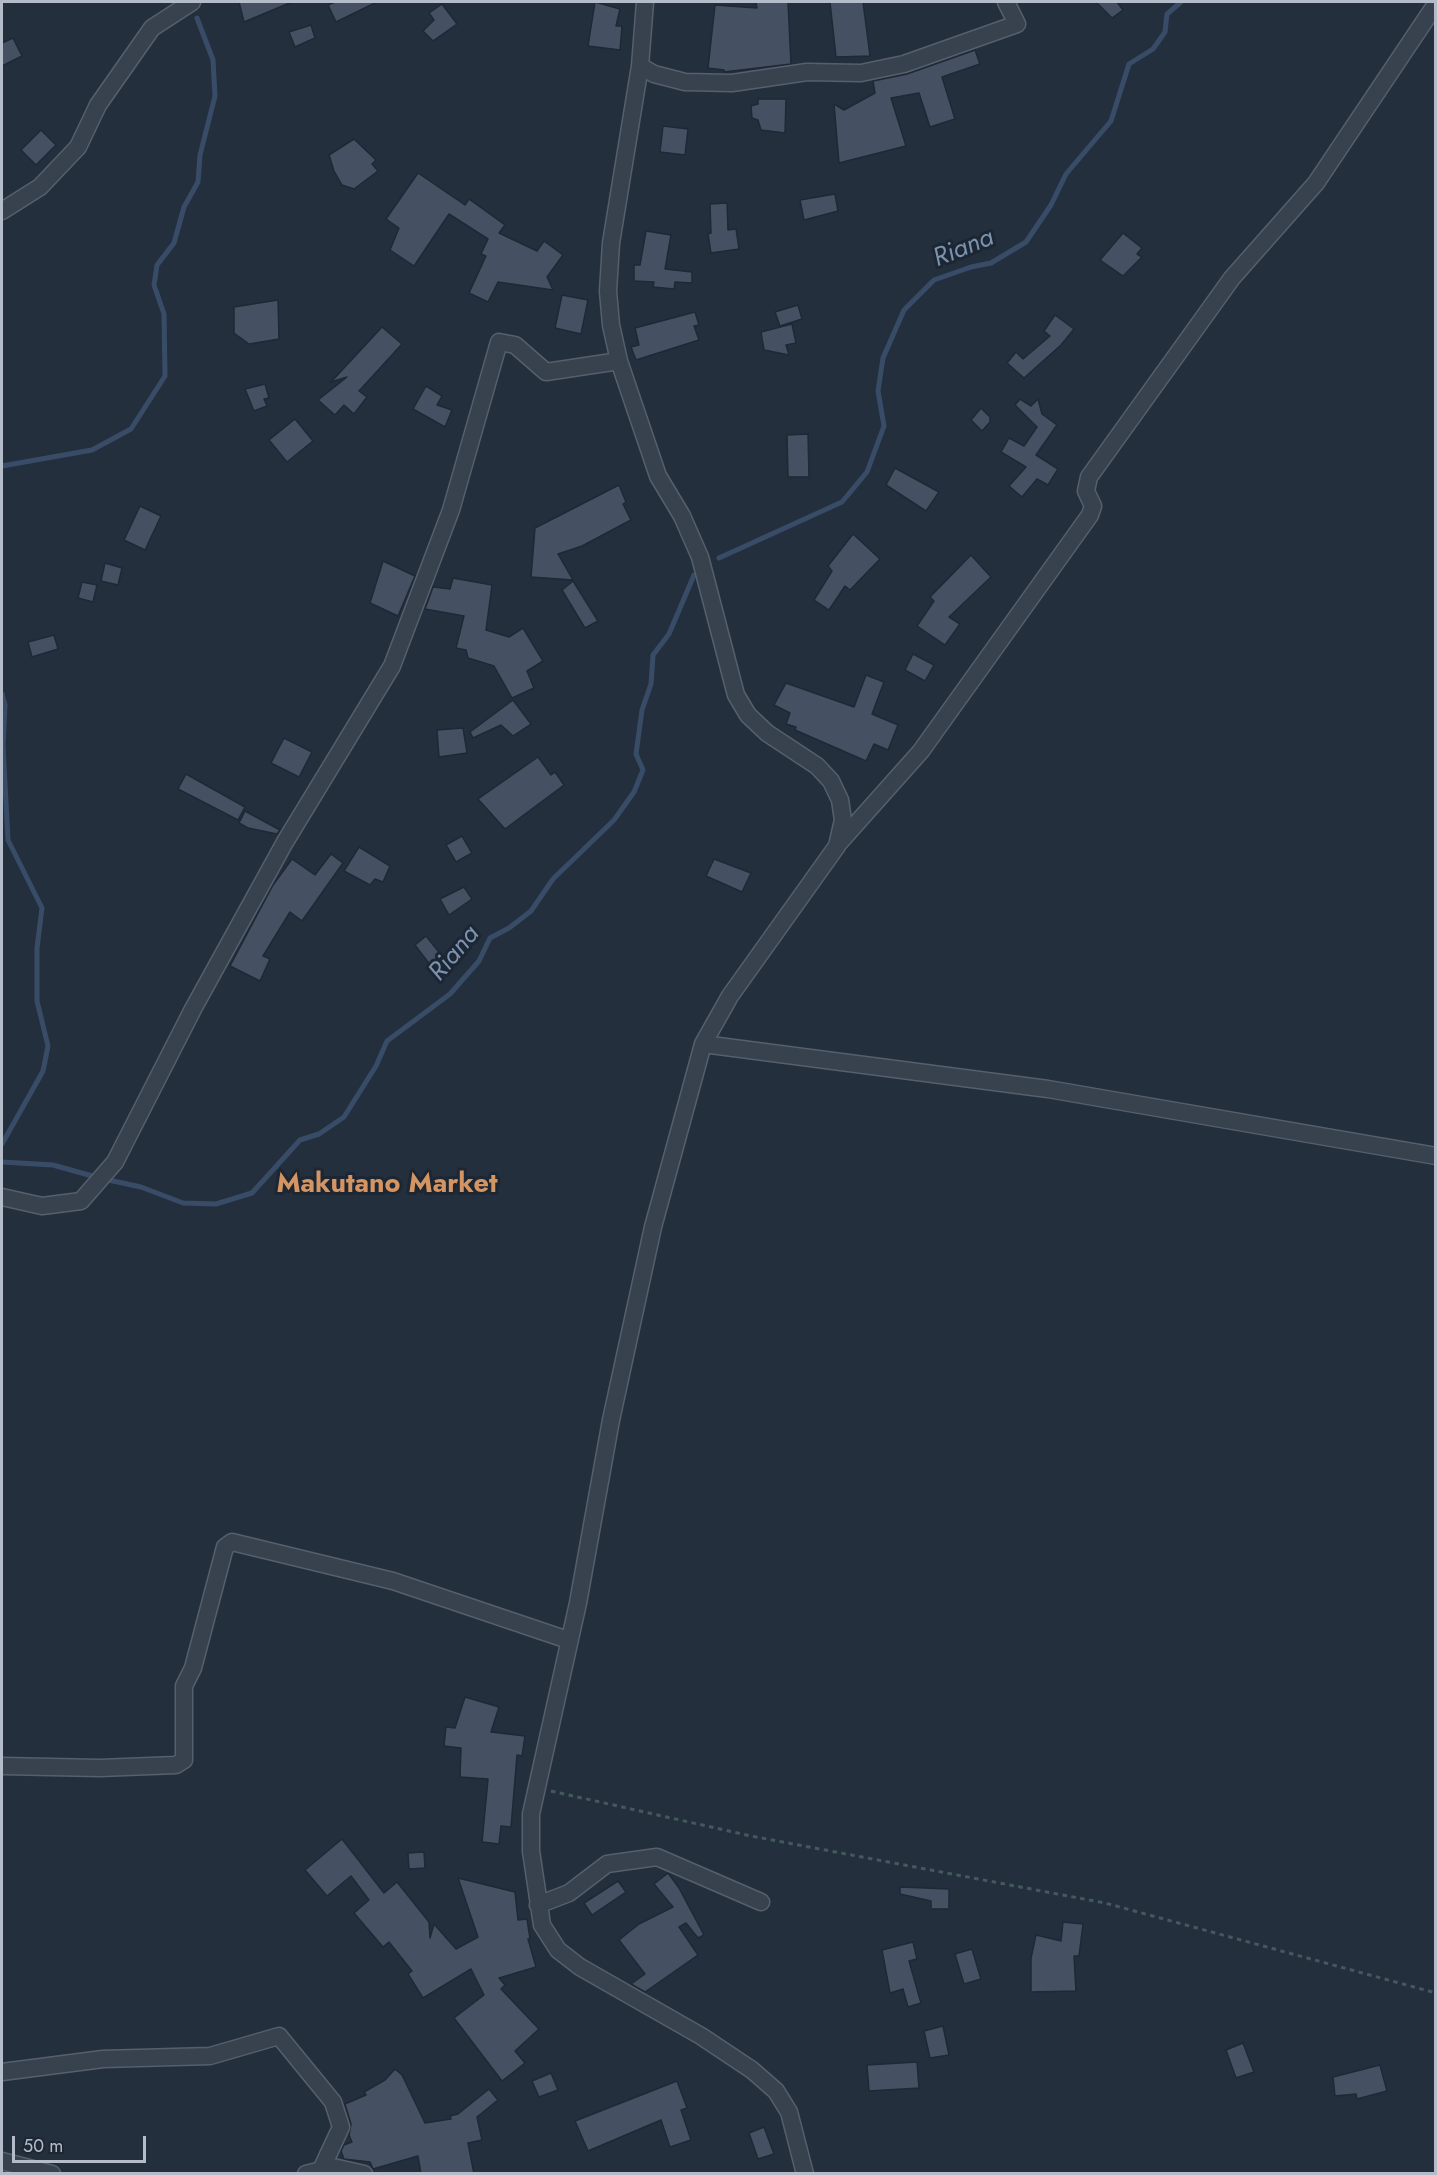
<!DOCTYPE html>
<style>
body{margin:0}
#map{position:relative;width:1437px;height:2175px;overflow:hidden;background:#242f3e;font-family:Jost,sans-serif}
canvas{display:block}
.frame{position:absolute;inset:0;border:3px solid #b4bcc9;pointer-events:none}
.scale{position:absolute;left:12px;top:2136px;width:134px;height:27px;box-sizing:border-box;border:3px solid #b4bcc9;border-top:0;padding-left:8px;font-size:18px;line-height:21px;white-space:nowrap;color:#b4bcc9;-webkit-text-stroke:4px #1d2633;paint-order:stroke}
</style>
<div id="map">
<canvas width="1437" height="2175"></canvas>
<div class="frame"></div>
<div class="scale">50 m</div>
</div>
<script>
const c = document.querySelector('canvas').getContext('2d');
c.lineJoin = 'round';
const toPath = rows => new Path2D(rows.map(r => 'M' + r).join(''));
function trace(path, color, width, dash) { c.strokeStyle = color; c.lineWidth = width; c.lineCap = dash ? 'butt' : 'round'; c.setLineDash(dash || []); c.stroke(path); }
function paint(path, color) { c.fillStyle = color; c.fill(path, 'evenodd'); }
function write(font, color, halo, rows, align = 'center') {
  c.font = font + ' Jost,sans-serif'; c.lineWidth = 6; c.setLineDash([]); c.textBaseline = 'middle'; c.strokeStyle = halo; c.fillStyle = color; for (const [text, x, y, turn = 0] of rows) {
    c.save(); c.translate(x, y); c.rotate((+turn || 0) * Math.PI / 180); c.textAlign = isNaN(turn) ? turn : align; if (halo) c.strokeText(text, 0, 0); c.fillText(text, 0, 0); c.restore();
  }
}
const stream = toPath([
 [2,466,92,450,131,429,165,376,164,314,154,285,157,265,174,243,184,207,198,182,200,155,215,96,213,60,197,18],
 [719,558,842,502,867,472,884,426,878,391,883,358,904,310,934,280,971,267,991,263,1026,242,1051,205,1066,174,1111,121,1129,64,1153,49,1165,32,1167,14,1181,2],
 [2,694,5,705,3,746,8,840,42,908,37,948,37,1001,48,1046,43,1071,2,1144],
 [2,1162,53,1165,96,1177],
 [104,1179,141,1187,183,1203,216,1204,252,1193,300,1140,319,1134,344,1117,376,1066,387,1041,450,994,479,961,490,938,509,928,531,911,553,879,614,820,634,792,643,770,636,754,642,710,651,684,653,655,669,634,694,575]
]);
const building = toPath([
 [239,2,292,2,244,22,239,2],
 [335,2,377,2,336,22,328,5,335,2],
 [595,2,620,9,616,26,622,26,620,50,588,46,595,2],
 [756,2,788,2,791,64,724,72,724,70,708,68,715,5,757,8,756,2],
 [830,2,863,2,870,56,836,57,830,2],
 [1096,2,1117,2,1123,10,1112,18,1096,2],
 [442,4,457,24,433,41,423,31,434,20,429,13,442,4],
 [311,25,315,38,295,47,289,32,311,25],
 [13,38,22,56,2,66,2,43,13,38],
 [975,50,980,64,942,77,955,119,930,127,919,93,891,98,906,146,839,163,834,104,844,110,875,93,873,81,907,74,975,50],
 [758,99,786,99,785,133,761,130,758,120,752,118,751,106,758,104,758,99],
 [663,126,688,129,685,155,660,152,663,126],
 [41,130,56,145,36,165,21,150,41,130],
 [354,139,376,160,372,164,378,171,354,189,342,185,334,171,329,155,354,139],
 [418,173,465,205,469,199,505,225,499,233,537,251,544,241,563,255,547,277,553,290,498,282,488,302,469,293,486,256,481,254,488,239,449,214,414,266,390,250,399,228,386,219,418,173],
 [835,194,838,211,804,220,800,200,835,194],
 [727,203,728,230,736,229,739,249,711,253,708,234,711,233,710,204,727,203],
 [646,231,671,235,665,269,692,272,692,283,675,282,674,289,653,287,654,282,634,281,634,265,640,265,646,231],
 [1123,233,1142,248,1137,254,1142,257,1123,276,1100,260,1123,233],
 [562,295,588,300,581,334,555,328,562,295],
 [278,300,279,339,249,344,234,333,234,307,278,300],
 [798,305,802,319,780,326,775,312,798,305],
 [695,312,699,325,694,326,699,340,636,360,631,347,639,345,635,328,695,312],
 [1055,315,1074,329,1061,345,1024,378,1007,363,1016,352,1023,359,1050,336,1044,331,1055,315],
 [792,324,796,343,786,345,789,355,764,350,761,332,792,324],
 [382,327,402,344,359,391,367,397,354,414,344,405,335,415,318,400,347,377,331,382,382,327],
 [265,384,269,398,264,399,267,406,254,411,245,389,265,384],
 [426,386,442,396,437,405,452,410,445,427,413,409,426,386],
 [1020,399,1031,406,1038,399,1042,414,1057,425,1036,455,1058,469,1048,485,1037,479,1022,497,1009,486,1026,467,1001,452,1009,438,1024,446,1037,427,1015,405,1020,399],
 [981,408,990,417,990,422,982,431,971,420,981,408],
 [295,419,313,441,287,462,269,440,295,419],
 [808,434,809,477,788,477,787,435,808,434],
 [895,468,939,492,926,511,886,485,895,468],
 [619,485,626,502,623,504,631,520,582,546,558,554,573,580,531,577,535,528,619,485],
 [140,506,161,516,145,550,124,540,140,506],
 [853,534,880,559,850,590,845,586,829,610,814,600,832,571,828,566,853,534],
 [971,555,991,577,949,617,960,624,945,645,917,626,934,601,930,597,971,555],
 [383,561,415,576,398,616,370,603,383,561],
 [105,563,122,568,118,585,101,581,105,563],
 [453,578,492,585,486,630,509,637,523,628,543,661,527,671,534,688,512,698,494,666,468,658,466,650,456,648,464,616,425,609,433,587,450,589,453,578],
 [573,581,598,621,585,628,562,590,573,581],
 [82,582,97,585,93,602,78,598,82,582],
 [54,635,58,649,32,657,28,642,54,635],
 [913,654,934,665,925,681,905,670,913,654],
 [866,675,884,682,872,714,898,725,888,750,874,744,866,761,795,730,796,727,786,724,790,713,774,705,786,683,854,707,866,675],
 [513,700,531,724,513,736,501,725,473,738,470,732,513,700],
 [463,728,467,753,439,757,437,730,463,728],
 [284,738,312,752,299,777,271,763,284,738],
 [538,757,551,775,555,772,564,785,505,829,478,799,538,757],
 [186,774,245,807,238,820,178,789,186,774],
 [245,811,280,830,277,834,248,828,239,823,245,811],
 [462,836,472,853,456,862,446,845,462,836],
 [359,847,390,866,383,882,375,879,370,885,344,871,359,847],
 [331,854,343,863,302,921,290,912,263,956,270,959,260,981,230,966,273,885,292,859,315,875,331,854],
 [714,859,751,873,742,892,706,876,714,859],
 [464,887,472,899,449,915,440,899,464,887],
 [426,936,442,956,431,966,415,945,426,936],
 [465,1697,499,1707,491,1732,525,1736,522,1756,517,1755,511,1827,501,1826,499,1844,482,1842,488,1779,460,1777,461,1748,444,1746,446,1727,455,1728,465,1697],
 [342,1839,384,1893,397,1882,429,1922,430,1938,434,1924,456,1949,478,1937,458,1878,515,1892,518,1920,527,1919,530,1939,528,1939,536,1967,499,1978,505,1985,501,1989,539,2029,515,2051,525,2063,502,2081,454,2018,484,1995,471,1969,423,1998,408,1974,412,1971,389,1942,383,1947,354,1913,369,1900,351,1876,327,1896,305,1870,342,1839],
 [424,1852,425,1868,409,1869,408,1853,424,1852],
 [668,1873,679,1888,704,1935,698,1938,686,1923,679,1927,698,1955,645,1992,631,1984,645,1974,619,1940,639,1924,673,1907,654,1884,668,1873],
 [618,1881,626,1892,592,1915,584,1903,618,1881],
 [900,1887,949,1889,949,1909,931,1909,931,1901,900,1894,900,1887],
 [1063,1922,1083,1924,1079,1956,1074,1956,1076,1991,1031,1992,1031,1958,1036,1935,1061,1941,1063,1922],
 [913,1942,917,1959,909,1961,921,2003,908,2007,903,1989,890,1993,882,1950,913,1942],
 [972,1949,981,1979,964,1984,955,1954,972,1949],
 [943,2026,949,2055,930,2058,924,2031,943,2026],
 [1243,2043,1254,2072,1236,2078,1226,2050,1243,2043],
 [917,2062,919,2088,869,2091,867,2065,917,2062],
 [1380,2065,1387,2091,1357,2099,1356,2094,1335,2096,1333,2077,1380,2065],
 [395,2069,402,2075,425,2123,451,2119,450,2116,458,2114,489,2089,498,2100,477,2117,482,2140,468,2143,474,2174,421,2174,418,2156,373,2169,370,2162,344,2159,341,2151,344,2145,352,2142,349,2135,351,2124,345,2104,366,2095,364,2092,385,2080,395,2069],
 [551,2073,558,2090,539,2097,532,2081,551,2073],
 [677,2081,687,2108,681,2110,691,2140,670,2147,661,2120,588,2151,575,2121,677,2081],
 [764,2127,774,2154,758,2159,749,2133,764,2127]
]);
const path = toPath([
 [551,1791,751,1836,1105,1903,1436,1993]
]);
const minor = toPath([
 [645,2,640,66,611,243,608,291,611,325,619,361,658,476,682,516,700,557,736,695,748,715,767,733,817,766,831,781,840,800,843,820,837,846,730,996,703,1044,653,1227,611,1420,578,1603,531,1814,531,1851,542,1925,558,1950,580,1967,701,2036,752,2070,776,2091,789,2112,805,2174],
 [640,66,654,74,685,82,732,83,807,72,861,73,904,64,1017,24,1006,2],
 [2,211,40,187,78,147,98,105,152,28,192,2],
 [839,843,921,751,1090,515,1093,506,1086,491,1089,477,1232,278,1316,183,1436,4],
 [703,1044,1048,1089,1436,1156],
 [2,1197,42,1206,81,1201,115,1162,193,1009,285,842,392,666,451,510,499,342,515,345,546,372,619,361],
 [2,1766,100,1768,176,1765,184,1760,184,1686,193,1668,225,1547,232,1542,393,1581,568,1640],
 [538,1905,569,1893,607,1864,657,1857,761,1902],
 [2,2072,103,2059,210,2056,279,2036,333,2102,341,2127,321,2170],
 [2,2161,52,2174],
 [306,2174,333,2167,364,2174]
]);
const waterNames = [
 ["Riana",964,249,-22],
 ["Riana",455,954,-50]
];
const quarterNames = [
 ["Makutano Market",387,1185]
];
trace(stream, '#394c67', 5);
paint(building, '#455162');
trace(building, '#1f2835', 1.5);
trace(minor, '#565f6c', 19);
trace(path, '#44595c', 3, [4.5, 4.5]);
trace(minor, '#38414e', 16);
write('italic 26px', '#7c92b1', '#1d2633', waterNames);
write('bold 27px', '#d59563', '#1d2633', quarterNames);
</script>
